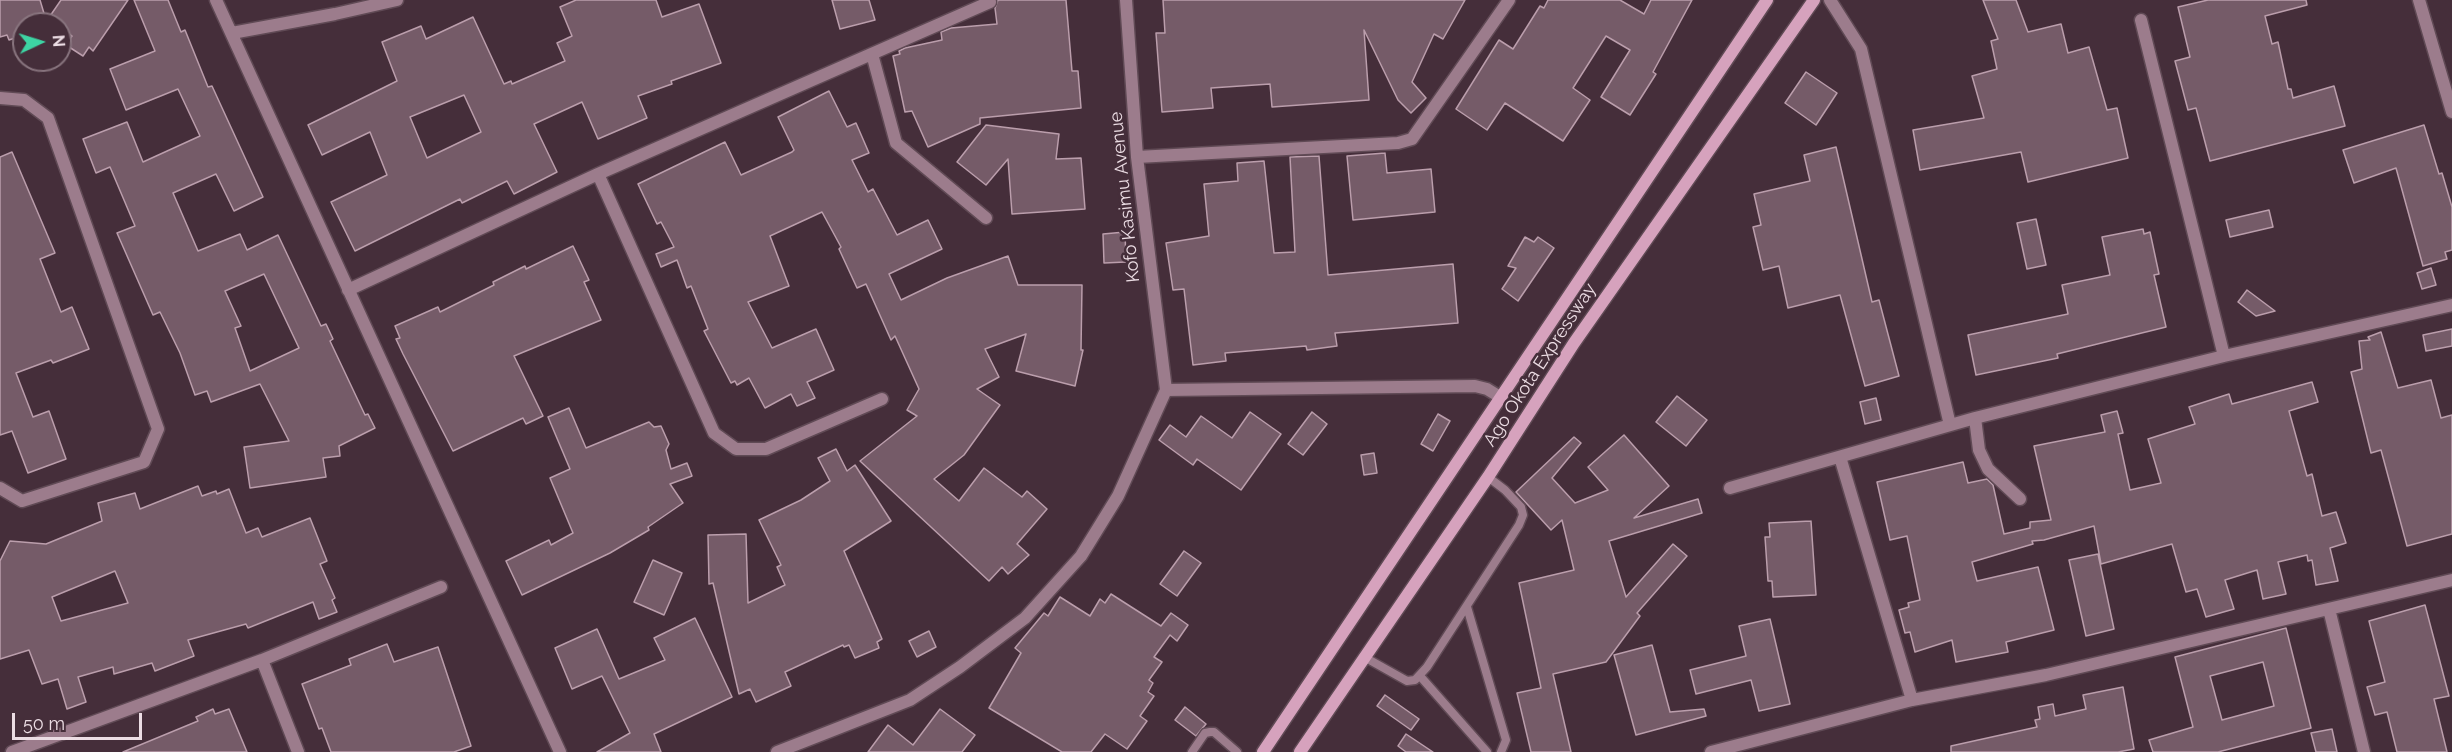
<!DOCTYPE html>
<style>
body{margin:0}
#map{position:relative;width:2452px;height:752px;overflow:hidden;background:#452e3a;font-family:Raleway,sans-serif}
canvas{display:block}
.north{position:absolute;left:12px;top:12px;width:60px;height:60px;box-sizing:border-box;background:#452e3a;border:2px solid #88747e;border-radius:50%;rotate:86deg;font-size:16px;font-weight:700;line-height:24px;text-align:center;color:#ecdde4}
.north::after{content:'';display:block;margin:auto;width:21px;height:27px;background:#3dd4a3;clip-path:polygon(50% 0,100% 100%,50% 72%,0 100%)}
.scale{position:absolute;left:12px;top:713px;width:130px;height:27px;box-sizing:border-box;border:3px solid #ecdde4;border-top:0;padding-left:8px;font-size:18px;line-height:21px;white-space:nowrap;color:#ecdde4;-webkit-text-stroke:4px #452e3a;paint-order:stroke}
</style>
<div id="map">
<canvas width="2452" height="752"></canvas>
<div class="north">N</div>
<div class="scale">50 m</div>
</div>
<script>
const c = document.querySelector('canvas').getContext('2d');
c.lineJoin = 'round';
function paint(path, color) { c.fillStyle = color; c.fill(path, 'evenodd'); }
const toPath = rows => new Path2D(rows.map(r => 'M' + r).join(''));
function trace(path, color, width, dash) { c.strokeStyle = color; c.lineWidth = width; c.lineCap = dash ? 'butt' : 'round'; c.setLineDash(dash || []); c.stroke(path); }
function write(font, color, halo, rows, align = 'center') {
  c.font = font + ' Raleway,sans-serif'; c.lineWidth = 5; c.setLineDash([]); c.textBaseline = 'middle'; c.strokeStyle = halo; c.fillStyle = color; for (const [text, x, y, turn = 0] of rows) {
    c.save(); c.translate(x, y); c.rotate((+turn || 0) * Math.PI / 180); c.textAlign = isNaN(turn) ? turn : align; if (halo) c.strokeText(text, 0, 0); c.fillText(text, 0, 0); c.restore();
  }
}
const building = toPath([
 [0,0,40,0,46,20,24,24,24,35,9,40,7,35,0,37,0,0],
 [61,0,128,0,93,51,89,47,83,56,66,45,72,36,60,27,60,24,55,24,48,19,61,0],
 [134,0,168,0,181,32,185,30,208,87,212,86,263,197,234,211,216,174,173,193,198,251,240,234,247,250,278,235,321,326,326,324,333,339,330,341,365,415,368,414,375,428,339,446,340,456,323,458,326,477,250,488,244,447,289,441,260,384,211,402,207,391,195,395,180,353,160,312,153,315,117,233,135,226,110,167,96,173,83,139,127,122,143,162,200,136,178,89,126,110,110,69,155,51,134,0],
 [264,274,299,348,250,371,235,328,241,326,225,291,264,274],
 [576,0,656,0,662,17,699,4,721,63,671,81,672,84,638,96,647,118,598,139,582,102,534,124,557,172,514,194,507,181,462,203,460,199,355,251,331,202,387,175,370,132,322,155,308,125,397,81,382,42,421,26,426,39,473,17,504,84,511,81,512,84,565,61,557,43,572,36,560,7,576,0],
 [464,95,481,132,427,158,410,117,464,95],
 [832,0,869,0,875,20,840,29,832,0],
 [998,0,1066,0,1072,71,1078,71,1081,108,980,118,980,124,928,147,912,111,905,112,893,56,900,54,899,51,905,48,942,40,941,32,951,28,997,24,995,8,998,0],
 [1163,0,1465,0,1443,39,1434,34,1412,82,1426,98,1411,113,1398,100,1364,30,1369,100,1272,107,1270,84,1211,88,1213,108,1162,112,1156,33,1165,33,1163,0],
 [1548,0,1620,0,1644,14,1651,0,1692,0,1653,72,1656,74,1630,115,1601,97,1630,50,1606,36,1573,88,1590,100,1563,141,1505,103,1487,130,1456,109,1499,40,1513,49,1540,6,1544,8,1548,0],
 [1983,0,2016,0,2028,32,2061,24,2068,53,2089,47,2107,110,2117,108,2128,158,2028,182,2021,152,1920,170,1913,130,1984,118,1972,76,1997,69,1991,41,1998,39,1983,0],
 [2208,0,2306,0,2307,5,2265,16,2272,44,2278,42,2288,89,2291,89,2293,98,2334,86,2345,126,2210,161,2196,108,2188,110,2175,61,2190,57,2178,7,2208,0],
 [1806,72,1837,93,1816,125,1785,103,1806,72],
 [829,91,847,127,856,123,869,153,852,160,868,192,873,189,897,235,928,220,942,249,889,274,901,300,947,278,1008,256,1018,285,1082,285,1081,350,1083,350,1075,386,1016,371,1026,334,985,349,999,377,977,389,1000,405,964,455,934,479,959,501,984,468,1022,497,1027,491,1047,509,1017,544,1029,555,1008,574,1002,567,989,581,860,461,917,416,907,410,919,389,895,336,891,340,866,284,857,288,839,249,841,247,822,212,770,236,789,286,748,302,772,348,816,329,834,370,807,382,815,398,797,406,791,394,765,408,749,378,737,385,735,381,731,383,704,331,708,329,691,286,687,288,677,260,661,267,656,254,674,247,661,222,657,224,638,184,725,142,741,175,792,152,794,150,778,117,829,91],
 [986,125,1059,134,1056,159,1081,158,1085,209,1012,214,1008,159,986,185,957,162,986,125],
 [2424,125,2439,174,2442,173,2452,207,2452,250,2445,252,2447,259,2423,266,2396,168,2354,183,2343,150,2424,125],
 [1836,147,1872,302,1879,300,1899,376,1865,386,1840,295,1788,308,1779,266,1763,270,1753,227,1761,225,1754,194,1810,181,1804,155,1836,147],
 [12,152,55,253,40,259,61,312,72,307,89,349,53,363,51,360,16,373,33,417,49,411,66,459,28,473,12,431,0,435,0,157,12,152],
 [1385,153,1387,173,1431,169,1435,212,1353,220,1347,156,1385,153],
 [1319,156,1328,275,1453,264,1458,323,1335,333,1337,346,1307,350,1306,346,1225,353,1226,361,1193,365,1184,289,1173,290,1166,243,1209,236,1204,184,1238,181,1237,163,1264,161,1274,253,1295,252,1290,157,1319,156],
 [2269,210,2273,227,2230,237,2226,220,2269,210],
 [2036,219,2046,265,2027,269,2017,223,2036,219],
 [2143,229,2144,234,2150,232,2159,274,2154,275,2166,327,2057,354,2058,358,1976,375,1968,335,2068,314,2062,285,2110,275,2102,237,2143,229],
 [1125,232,1126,262,1104,263,1103,234,1125,232],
 [1525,237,1534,242,1538,237,1554,248,1518,301,1502,289,1516,268,1508,266,1525,237],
 [573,246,589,280,584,282,601,320,514,356,543,416,526,424,523,418,453,451,403,354,396,339,400,338,395,326,438,307,440,312,494,285,493,282,525,266,526,269,573,246],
 [2431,268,2436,285,2422,289,2417,273,2431,268],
 [2247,290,2275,311,2256,316,2238,302,2247,290],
 [2452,329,2452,346,2426,351,2423,335,2452,329],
 [2381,332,2398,388,2431,380,2441,418,2452,415,2452,534,2407,546,2381,450,2371,453,2351,372,2362,369,2359,341,2370,340,2368,337,2381,332],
 [2312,382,2318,402,2289,411,2307,476,2312,474,2322,516,2336,512,2346,543,2330,548,2338,581,2316,585,2312,560,2308,561,2307,555,2278,562,2286,594,2263,599,2257,570,2225,580,2234,609,2206,617,2197,589,2186,592,2172,544,2101,564,2094,526,2044,540,2032,541,2033,544,1972,562,1977,581,2038,567,2054,630,2006,642,2008,652,1956,662,1952,640,1915,652,1910,632,1905,633,1899,610,1909,607,1908,603,1920,600,1907,536,1890,540,1877,482,1963,462,1968,483,1987,479,1993,485,2004,534,2030,528,2030,522,2051,520,2034,446,2105,432,2101,415,2117,411,2123,433,2118,434,2130,490,2161,483,2148,439,2195,424,2189,407,2229,394,2232,404,2312,382],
 [1677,396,1707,420,1686,446,1656,422,1677,396],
 [1876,398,1881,420,1865,424,1860,402,1876,398],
 [569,408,586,448,649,422,654,427,661,426,669,444,666,450,671,469,687,463,692,476,670,484,683,503,648,527,649,530,610,553,522,595,506,561,549,540,551,545,573,533,550,478,570,469,548,417,569,408],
 [1250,412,1281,434,1241,490,1197,459,1193,465,1159,440,1170,425,1186,437,1201,416,1232,438,1250,412],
 [1312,412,1327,424,1303,455,1288,444,1312,412],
 [1438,414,1450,421,1433,451,1421,444,1438,414],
 [1624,435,1669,486,1634,518,1698,499,1702,513,1609,541,1626,597,1673,544,1687,556,1637,613,1640,616,1606,662,1553,674,1571,752,1531,752,1517,693,1541,688,1519,583,1574,570,1562,520,1551,530,1516,492,1574,437,1581,443,1552,478,1575,503,1608,490,1588,467,1624,435],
 [836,449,847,471,855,465,891,521,844,551,882,639,877,642,879,648,855,658,849,645,844,647,843,645,785,672,791,686,756,702,750,689,739,694,713,583,709,584,708,535,746,534,748,603,785,585,777,567,781,565,759,520,801,500,830,481,818,458,836,449],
 [1374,453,1377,473,1364,475,1361,455,1374,453],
 [198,486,202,496,216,491,217,494,229,489,246,533,258,528,262,537,310,518,327,561,320,564,335,598,332,600,337,612,319,619,313,602,248,628,246,624,188,640,194,656,155,671,152,663,114,674,113,667,78,677,86,702,67,709,58,679,42,684,29,650,0,659,0,561,10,541,46,544,102,521,98,503,135,493,140,509,198,486],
 [115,571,128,603,61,621,52,597,115,571],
 [1811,521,1816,595,1773,597,1772,581,1768,581,1765,537,1770,537,1769,523,1811,521],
 [1184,551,1201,563,1177,596,1160,584,1184,551],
 [2098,554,2114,629,2086,636,2069,560,2098,554],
 [653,560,682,573,664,615,634,602,653,560],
 [1111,594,1161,626,1171,613,1188,625,1177,641,1170,635,1154,657,1162,662,1149,680,1153,683,1148,692,1154,696,1140,716,1147,721,1127,749,1105,734,1091,752,1062,752,989,708,1021,653,1015,648,1044,613,1048,616,1060,597,1090,616,1100,599,1105,603,1111,594],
 [2425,605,2449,696,2434,699,2447,752,2397,752,2387,712,2375,715,2367,687,2385,682,2369,621,2425,605],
 [695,618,732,697,654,734,661,752,597,752,630,733,602,676,572,689,555,648,597,629,619,679,665,660,654,638,695,618],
 [1770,619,1790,704,1759,711,1751,680,1696,694,1690,670,1746,656,1739,626,1770,619],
 [2286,628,2311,728,2218,752,2153,752,2149,740,2193,727,2175,657,2286,628],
 [2263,662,2274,706,2222,720,2210,676,2263,662],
 [929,631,936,647,917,657,909,641,929,631],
 [387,644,394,662,438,647,471,746,454,752,331,752,322,728,319,729,302,684,351,665,349,659,387,644],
 [1652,645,1670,712,1704,709,1706,716,1636,735,1614,655,1652,645],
 [2123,687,2134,749,2118,752,1951,752,1951,746,2037,727,2035,720,2040,719,2038,707,2053,704,2055,716,2086,709,2083,695,2123,687],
 [1385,695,1419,719,1411,730,1377,706,1385,695],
 [1185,707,1206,724,1196,736,1175,720,1185,707],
 [213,709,215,714,229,709,247,752,123,752,198,721,196,717,213,709],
 [940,709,975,735,962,752,868,752,888,725,913,745,940,709],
 [2332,729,2337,752,2316,752,2311,733,2332,729],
 [1406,734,1433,752,1406,752,1398,746,1406,734]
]);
const lane = toPath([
 [1467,607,1506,740,1501,752],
 [1366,658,1407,681,1415,680,1427,667,1519,525,1523,515,1521,507,1505,490,1488,477],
 [1420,676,1487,752],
 [1192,752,1205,733,1210,732,1214,732,1237,752]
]);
const street = toPath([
 [216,0,560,752],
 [1126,0,1137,157,1166,390],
 [1830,0,1861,49,1950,425],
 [2419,0,2452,112],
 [2141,20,2224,356],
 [232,33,335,14,397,0],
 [872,54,896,143,986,218],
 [0,98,24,100,48,118,158,429,144,462,22,501,0,488],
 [1137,157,1398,143,1412,139,1509,0],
 [598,174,714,433,736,449,766,449,882,399],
 [348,290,598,174,990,2],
 [1975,418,1979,450,1988,469,2020,499],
 [1840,457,1912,700],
 [1730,488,1975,418,2224,356,2452,305],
 [2329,609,2364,752],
 [262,660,298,752],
 [12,752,262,660,441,587],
 [777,752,910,700,960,667,1025,618,1081,556,1118,496,1166,390,1475,386,1487,389,1500,397],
 [1711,752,1912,700,2046,675,2452,580]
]);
const secondary = toPath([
 [1263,752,1767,0],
 [1300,752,1488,477,1574,343,1814,0]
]);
const streetNames = [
 ["Kofo Kasimu Avenue",1125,197,-96],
 ["Ago Okota Expressway",1540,365,-57]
];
paint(building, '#755b68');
trace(building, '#bb9eac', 1.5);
trace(lane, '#604a55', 11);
trace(street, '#604a55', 15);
trace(secondary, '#604a55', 15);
trace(lane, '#9c7c8c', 8);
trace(street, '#9c7c8c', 12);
trace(secondary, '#d6a2bd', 12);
write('18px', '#ecdde4', '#452e3a', streetNames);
</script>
